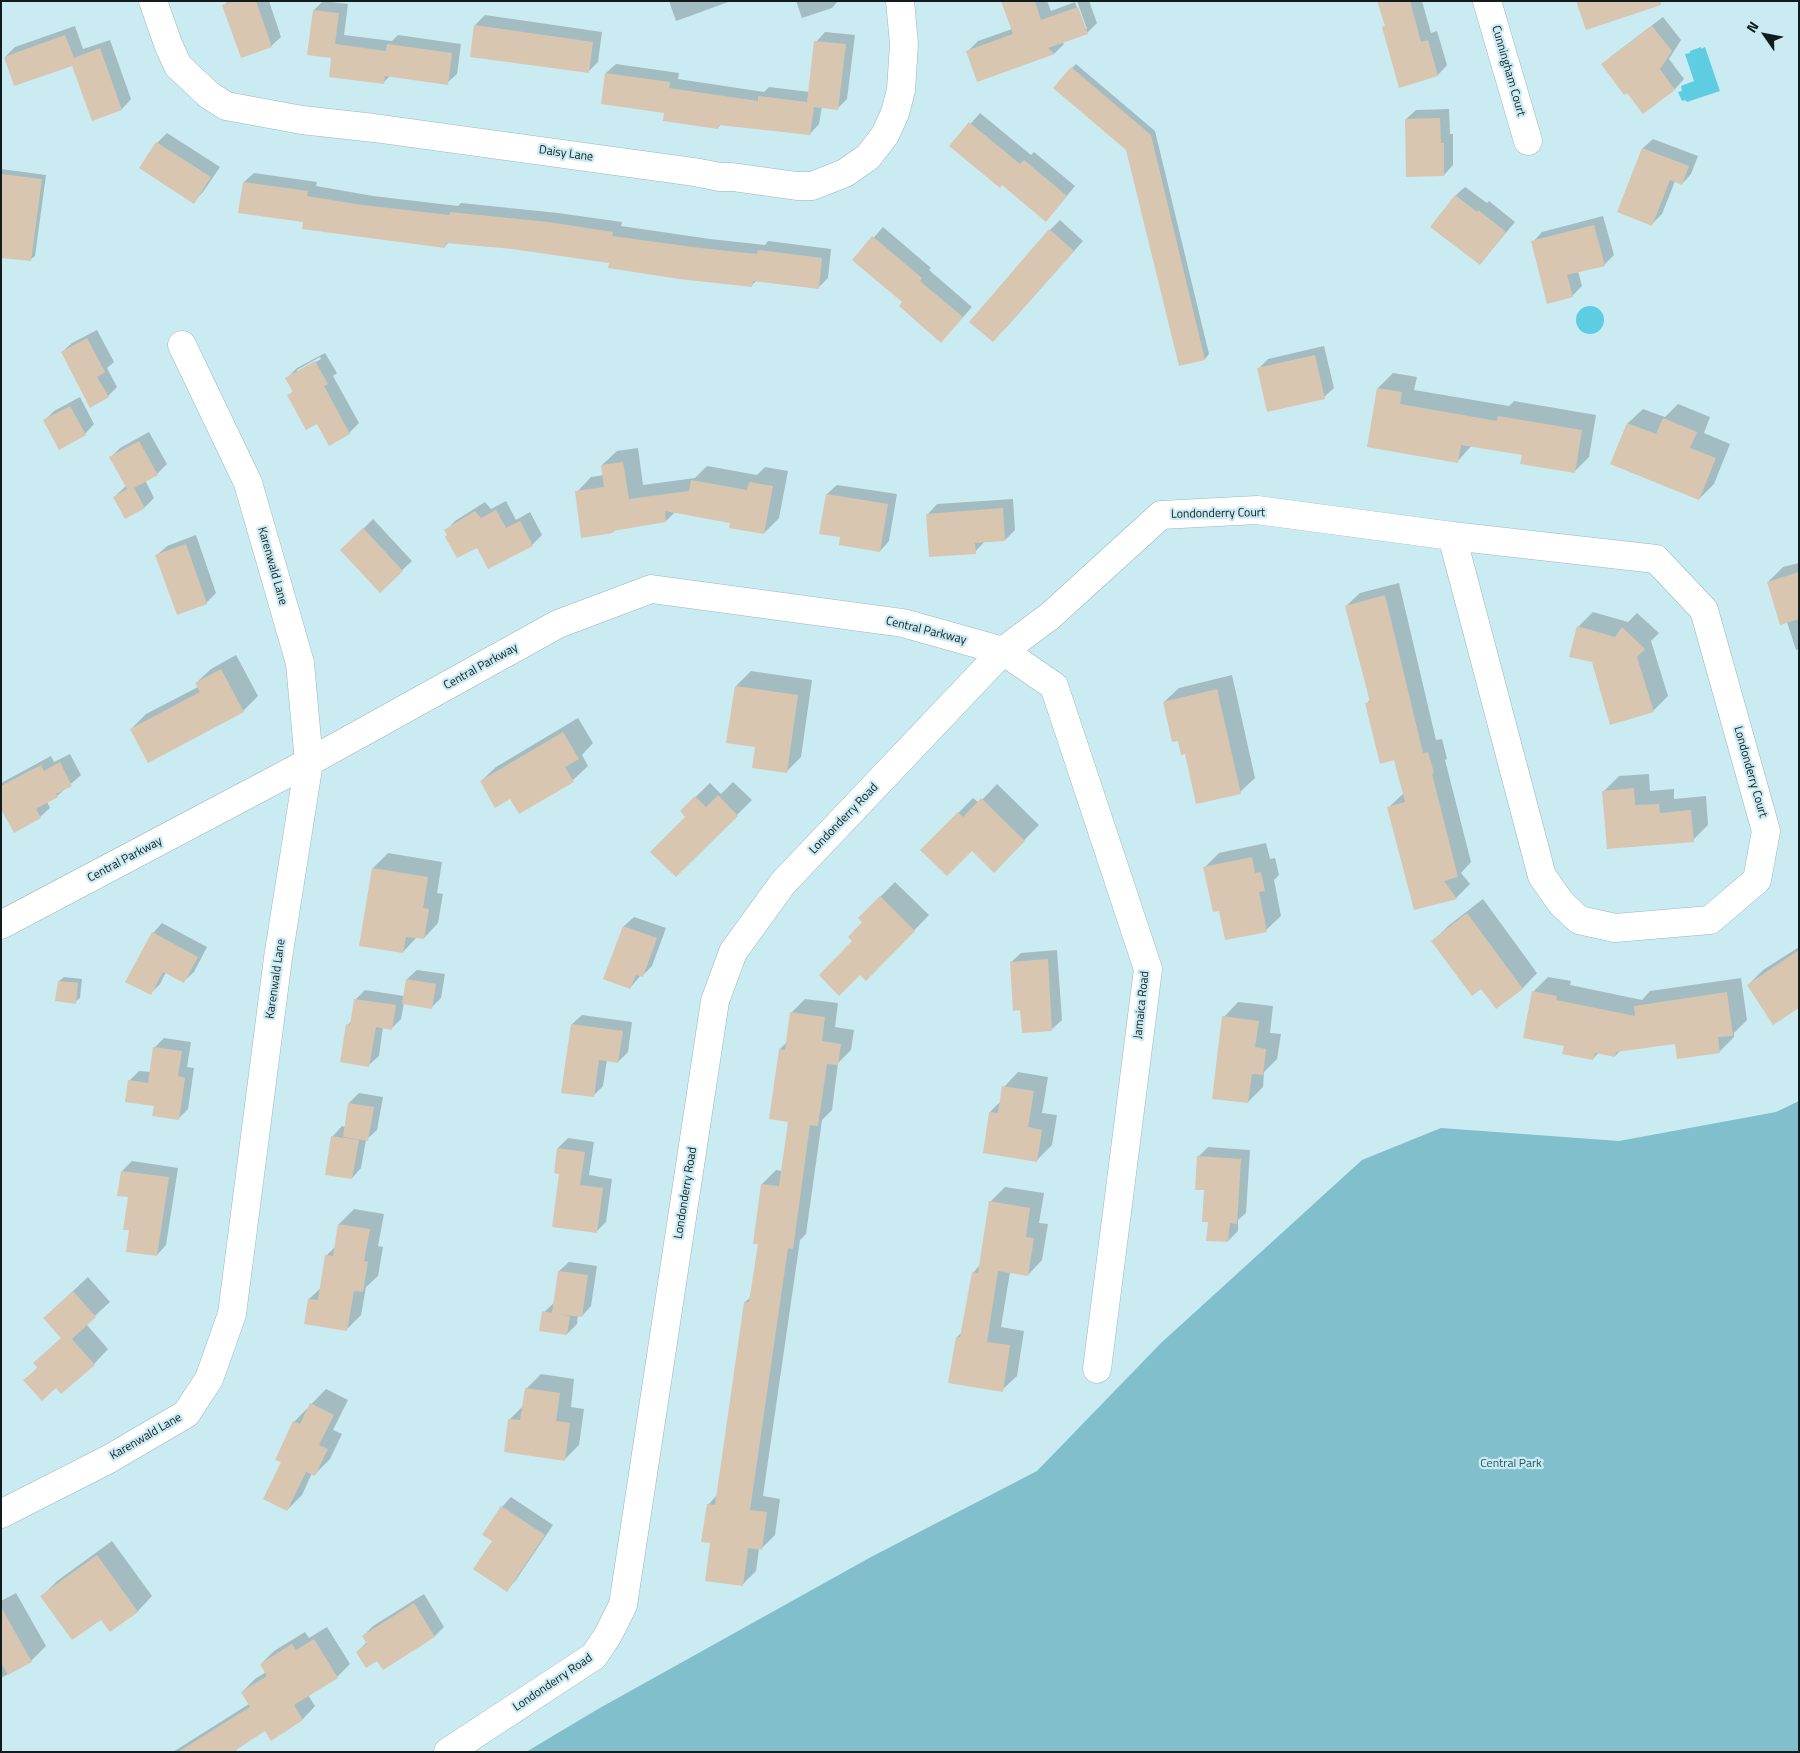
<!DOCTYPE html>
<style>
body{margin:0}
#map{position:relative;width:1800px;height:1753px;overflow:hidden;background:#cbebf2;font-family:"Titillium Web",sans-serif}
canvas{display:block}
.frame{position:absolute;inset:0;border:2px solid #111c1f;pointer-events:none}
.north{position:absolute;left:1740px;top:10px;width:50px;height:50px;-webkit-text-stroke:4px #cbebf2;paint-order:stroke;rotate:303deg;font-size:14px;font-weight:700;line-height:20px;text-align:center;color:#111c1f}
.north::after{content:'';display:block;margin:auto;width:18px;height:22px;background:#111c1f;clip-path:polygon(50% 0,100% 100%,50% 72%,0 100%)}
</style>
<div id="map">
<canvas width="1800" height="1753"></canvas>
<div class="frame"></div>
<div class="north">N</div>
</div>
<script>
const c = document.querySelector('canvas').getContext('2d');
c.lineJoin = 'round';
function paint(path, color) { c.fillStyle = color; c.fill(path, 'evenodd'); }
const toPath = rows => new Path2D(rows.map(r => 'M' + r).join(''));
function trace(path, color, width, dash) { c.strokeStyle = color; c.lineWidth = width; c.lineCap = dash ? 'butt' : 'round'; c.setLineDash(dash || []); c.stroke(path); }
function write(font, color, halo, rows, align = 'center') {
  c.font = font + ' "Titillium Web",sans-serif'; c.lineWidth = 4.5; c.setLineDash([]); c.textBaseline = 'middle'; c.strokeStyle = halo; c.fillStyle = color; for (const [text, x, y, turn = 0] of rows) {
    c.save(); c.translate(x, y); c.rotate((+turn || 0) * Math.PI / 180); c.textAlign = isNaN(turn) ? turn : align; if (halo) c.strokeText(text, 0, 0); c.fillText(text, 0, 0); c.restore();
  }
}
const green = toPath([
 [1799,1101,1799,1752,526,1752,598,1709,871,1557,1037,1471,1161,1343,1362,1160,1441,1128,1619,1141,1776,1112]
]);
const water = toPath([
 [1701,47,1701,49,1705,47,1720,91,1687,102,1685,100,1682,101,1678,92,1682,91,1681,86,1694,81,1685,54,1690,53,1690,51],
 '1576 320a14 14 0 1 1 28 0a14 14 0 1 1-28 0Z'
]);
const shadow = toPath([
 [228,1,269,1,281,37,271,46,224,6],
 [323,1,348,4,344,35,392,41,398,35,461,44,457,74,447,83,391,75,383,83,333,57,314,10],
 [669,1,731,1,676,21],
 [796,1,838,1,832,8,802,18],
 [1003,1,1047,1,1051,11,1075,2,1085,29,1087,29,1077,1,1089,1,1097,23,1087,33,1062,42,1064,44,1055,53,978,81,968,51,978,41,1012,29],
 [1378,1,1422,1,1431,33,1437,31,1447,65,1438,75,1383,27,1386,25],
 [485,15,602,32,598,62,588,72,475,25],
 [1663,17,1681,40,1669,59,1684,79,1675,89,1643,112,1628,91,1603,64,1613,55],
 [75,26,83,49,110,40,131,99,122,109,73,64,5,57,15,47],
 [825,32,855,35,847,99,838,108,822,106,819,124,810,134,721,124,718,128,665,112,606,73,616,64,679,73,678,79,764,92,769,87,810,92,816,42],
 [1076,64,1155,131,1209,354,1205,359,1180,365,1127,150,1072,68],
 [1449,109,1450,134,1453,134,1453,165,1444,175,1406,119,1416,110],
 [980,113,1031,155,1034,152,1075,186,1055,210,1002,184,951,146],
 [167,133,220,167,203,192,194,202,157,143],
 [1653,139,1698,156,1691,174,1682,184,1675,181,1662,214,1652,224,1643,148],
 [1,169,46,175,35,256,30,260,1,257],
 [254,173,317,182,316,186,373,196,458,206,461,203,558,213,622,222,621,226,710,239,765,245,768,241,831,249,828,278,818,288,756,281,751,286,610,262,512,248,449,242,445,246,305,221,244,182],
 [1465,187,1487,203,1489,201,1515,222,1480,264,1455,196],
 [1603,216,1614,255,1604,265,1578,271,1582,286,1572,296,1533,242,1542,232],
 [1060,220,1083,241,1003,331,1050,230],
 [883,227,931,268,929,270,972,307,951,331,904,302,854,260],
 [97,330,114,362,107,368,117,387,108,396,62,352,72,343],
 [1324,346,1334,388,1324,397,1258,369,1268,359],
 [325,353,337,373,333,376,359,423,349,433,317,422,289,395,294,390,287,378,297,368],
 [320,357,321,359,297,373,297,370],
 [1393,373,1417,377,1414,390,1509,406,1514,401,1596,415,1589,457,1574,472,1523,454,1472,445,1457,462,1368,446,1378,388],
 [80,397,94,424,85,434,44,421,54,411],
 [1678,404,1710,417,1704,433,1730,444,1714,484,1699,499,1612,463,1628,423,1643,409,1665,417],
 [149,432,167,464,157,474,145,480,154,498,145,507,114,497,126,486,111,457,120,448],
 [638,448,643,485,695,478,707,466,757,475,765,467,788,471,779,518,764,533,731,522,675,512,666,521,616,529,613,532,577,492,591,477,604,475,602,465,617,451],
 [837,485,897,494,889,541,880,551,842,536,827,494],
 [1013,499,1015,530,1005,540,985,541,975,552,928,514,937,504],
 [506,501,516,520,530,512,542,535,532,545,477,546,449,535,446,531,455,521,485,502,491,509],
 [373,519,412,561,380,591,342,550],
 [196,535,216,593,206,603,157,555,167,546],
 [1799,563,1799,649,1796,650,1787,622,1768,582,1783,567],
 [1399,583,1436,740,1442,739,1447,759,1445,760,1471,862,1461,873,1470,884,1456,898,1415,908,1389,807,1404,793,1395,759,1366,704,1370,700,1346,606,1360,593],
 [1593,612,1628,622,1637,613,1659,633,1651,641,1668,696,1653,711,1593,661,1578,627],
 [236,655,258,696,243,711,131,729,146,714,198,687,196,683,211,669],
 [751,671,812,680,801,757,786,772,756,746,736,686],
 [1232,675,1255,778,1240,792,1186,753,1164,702,1179,688],
 [578,718,593,743,582,755,588,766,573,780,520,812,511,797,481,781,496,767],
 [70,754,81,775,57,796,47,802,50,808,40,817,1,806,1,784,3,782,51,756,54,762],
 [1649,774,1650,791,1674,789,1674,799,1706,796,1708,825,1693,840,1604,791,1619,776],
 [733,782,752,800,676,876,687,817,681,811,710,783,721,794],
 [997,784,1039,825,994,871,972,850,922,850,973,798,979,803],
 [1266,843,1270,859,1275,858,1279,875,1274,880,1281,916,1266,930,1220,910,1205,867,1219,853],
 [388,853,442,862,437,893,443,894,438,923,424,938,417,937,403,952,373,868],
 [895,882,929,915,866,980,860,974,854,941,864,922,859,918],
 [1483,899,1537,973,1523,988,1496,1007,1481,987,1433,941,1448,926],
 [634,917,666,928,652,966,642,976,641,975,630,988,605,979,624,926],
 [162,923,207,947,194,972,184,981,166,972,160,984,151,993,153,933],
 [1799,947,1799,1007,1748,985,1763,970],
 [1057,950,1062,1020,1052,1029,1021,1009,1011,962,1021,953],
 [417,970,445,974,441,998,431,1008,404,1003,401,1019,391,1029,383,1027,379,1056,369,1065,348,1025,352,1020,356,999,365,990,404,996,407,979],
 [64,977,82,979,80,998,75,1002,59,981],
 [1548,977,1571,981,1570,985,1642,1000,1650,991,1741,978,1747,1020,1734,1033,1734,1037,1719,1052,1676,1042,1621,1050,1615,1056,1599,1052,1593,1059,1565,1045,1534,991],
 [805,999,838,1003,835,1027,854,1030,851,1050,838,1063,832,1110,822,1120,806,1234,800,1240,763,1496,780,1499,775,1535,761,1549,759,1549,756,1571,742,1585,712,1542,708,1505,717,1495,745,1302,751,1297,759,1243,754,1243,762,1184,776,1170,783,1171,790,1120,780,1049,787,1042,791,1013],
 [1238,1002,1273,1006,1270,1033,1281,1034,1277,1059,1264,1072,1263,1087,1248,1102,1224,1017],
 [582,1015,632,1022,628,1052,618,1062,607,1060,603,1086,593,1096,572,1024],
 [164,1038,191,1042,187,1067,194,1068,188,1109,178,1119,155,1105,127,1101,130,1080,139,1071,151,1072,154,1048],
 [1018,1072,1048,1077,1042,1113,1057,1115,1052,1145,1037,1160,990,1112,1001,1101,1004,1087],
 [359,1093,383,1097,377,1130,366,1140,361,1168,352,1178,326,1174,333,1136,342,1126,345,1127,349,1103],
 [568,1138,594,1142,589,1175,612,1179,606,1222,596,1232,561,1173,555,1172,558,1148],
 [1208,1147,1250,1150,1246,1213,1238,1220,1238,1231,1228,1241,1209,1221,1205,1189,1198,1157],
 [132,1161,178,1168,166,1245,157,1255,131,1229,130,1196,122,1171],
 [1005,1187,1044,1193,1039,1223,1048,1224,1042,1260,1028,1275,1010,1272,1001,1327,1024,1331,1017,1376,1002,1390,957,1337,962,1332,973,1273,980,1265,990,1202],
 [354,1209,384,1214,378,1246,383,1247,378,1276,366,1287,361,1315,347,1329,309,1299,322,1287,327,1255,336,1246,339,1224],
 [569,1262,597,1266,591,1306,582,1316,578,1315,577,1324,567,1334,544,1312,554,1303,559,1271],
 [88,1277,110,1302,86,1324,108,1349,94,1364,56,1386,25,1380,38,1367,62,1337,44,1318],
 [541,1374,574,1379,571,1407,584,1409,579,1445,565,1459,510,1419,524,1405,526,1389],
 [326,1389,348,1400,333,1430,342,1434,330,1459,315,1474,312,1473,302,1495,287,1510,283,1462,276,1459,294,1422],
 [511,1497,553,1525,516,1580,507,1590,493,1541,502,1507],
 [112,1541,152,1596,138,1611,110,1631,101,1618,42,1596,57,1581],
 [16,1593,46,1646,31,1661,1,1678,1,1601],
 [424,1594,444,1627,435,1636,378,1659,357,1652,367,1642,363,1636,373,1626],
 [327,1627,350,1664,337,1677,308,1695,315,1706,303,1719,265,1729,235,1748,237,1752,173,1752,249,1704,242,1692,255,1679,266,1672,261,1664,274,1651,305,1632,309,1638]
]);
const building = toPath([
 [234,1,256,1,272,47,241,58,222,5],
 [1001,1,1035,1,1041,20,1078,7,1088,34,1048,48,1055,54,977,82,966,51,1013,34],
 [1377,1,1410,1,1421,42,1428,40,1438,76,1399,88,1382,27,1385,26],
 [1576,1,1661,1,1661,5,1586,30],
 [313,10,339,13,335,44,386,51,387,44,452,53,448,85,385,76,384,84,329,77,331,58,307,55],
 [474,25,593,42,589,73,470,57],
 [1652,26,1672,51,1660,69,1675,90,1643,114,1627,93,1624,95,1601,64],
 [65,35,74,58,100,48,122,110,92,121,72,66,14,86,4,57],
 [814,41,846,44,838,110,814,107,810,135,719,125,718,129,663,121,664,113,601,104,605,73,670,82,669,88,758,101,758,96,807,102],
 [1071,67,1151,135,1205,360,1179,366,1126,150,1053,88],
 [1440,118,1441,143,1444,143,1444,176,1406,177,1405,119],
 [969,122,1020,164,1024,160,1067,196,1046,222,1002,185,1000,188,949,146],
 [156,142,211,177,194,204,139,168],
 [1642,148,1689,166,1682,185,1670,180,1652,226,1617,212],
 [1,174,42,179,31,261,1,258],
 [243,182,308,191,307,196,362,205,450,215,450,212,548,222,613,232,612,236,700,248,757,254,758,250,822,258,819,289,753,281,752,287,679,279,608,268,609,263,512,249,446,243,445,248,302,229,303,222,238,213],
 [1455,195,1477,212,1478,210,1506,232,1480,265,1430,227],
 [1594,225,1605,266,1567,275,1573,297,1547,304,1531,241],
 [1049,229,1074,251,993,342,969,322],
 [872,236,922,278,920,281,963,317,941,343,899,306,902,302,852,260],
 [87,338,105,372,97,377,109,397,90,408,61,352],
 [1315,355,1325,399,1267,412,1257,368],
 [315,361,328,384,324,386,350,434,329,446,317,424,306,430,287,395,293,392,285,378],
 [1377,388,1402,392,1400,404,1497,421,1498,416,1582,430,1575,473,1520,464,1522,455,1461,445,1458,463,1367,447],
 [70,406,86,435,59,450,43,420],
 [1663,418,1697,432,1690,448,1716,458,1699,500,1610,464,1627,423,1656,434],
 [139,441,158,475,134,488,145,508,125,519,113,497,127,489,109,457],
 [623,462,629,499,689,491,691,480,747,490,749,482,773,486,764,534,729,528,730,523,665,511,666,522,613,531,613,533,581,538,575,491,604,487,601,465],
 [826,494,888,504,880,552,839,545,840,537,819,534],
 [1003,508,1005,541,975,543,976,554,929,557,926,514],
 [496,510,506,528,520,521,533,546,488,569,477,548,457,558,445,537,447,535,444,530,475,511,481,518],
 [363,528,403,571,380,593,340,550],
 [186,544,207,604,177,615,155,555],
 [1799,572,1799,619,1780,625,1767,582],
 [1385,595,1423,753,1428,752,1434,773,1432,774,1458,877,1444,881,1457,899,1414,910,1387,807,1405,802,1394,760,1380,764,1365,703,1370,702,1345,606],
 [1577,626,1615,637,1622,627,1645,649,1637,657,1654,712,1610,725,1592,662,1569,657],
 [221,669,244,712,148,763,130,729,200,692,195,683],
 [735,686,798,695,787,773,752,768,755,747,726,743],
 [1217,689,1241,794,1196,804,1185,754,1181,755,1178,741,1172,742,1163,702],
 [563,732,579,759,565,767,574,782,519,814,510,799,495,808,480,781],
 [60,762,72,786,56,794,58,797,36,809,41,818,14,833,1,809,1,786,41,765,44,771],
 [1634,788,1635,805,1659,804,1660,813,1691,810,1694,842,1607,849,1602,791],
 [718,795,738,816,676,877,650,852,685,817,680,811,695,796,706,807],
 [981,798,1025,841,994,873,972,851,947,876,920,850,958,812,963,817],
 [1252,857,1255,873,1261,872,1265,891,1259,892,1267,932,1225,940,1219,911,1213,912,1203,867],
 [372,868,428,877,423,908,429,909,424,939,406,937,403,953,359,946],
 [880,896,915,931,866,981,860,975,839,996,819,975,852,941,848,937,862,922,858,918],
 [1467,913,1523,989,1496,1009,1481,989,1472,996,1431,941],
 [623,926,657,938,643,977,636,975,630,989,603,979],
 [152,932,198,957,184,983,163,972,151,995,125,982],
 [1799,950,1799,1008,1773,1025,1747,985],
 [1048,959,1052,1031,1022,1033,1020,1010,1013,1011,1010,962],
 [406,979,436,984,432,1009,402,1004],
 [58,981,78,983,76,1004,55,1001],
 [1532,991,1557,996,1556,1000,1635,1016,1634,1006,1727,992,1733,1036,1718,1037,1720,1053,1677,1059,1675,1044,1616,1052,1615,1057,1595,1053,1593,1060,1562,1054,1564,1046,1523,1038],
 [354,999,396,1005,392,1030,376,1027,369,1067,340,1062,346,1024,350,1025],
 [790,1012,825,1017,822,1041,841,1044,838,1065,827,1064,818,1126,810,1125,793,1249,788,1248,750,1510,767,1512,762,1550,748,1548,743,1586,705,1581,710,1543,701,1542,707,1504,715,1505,744,1302,749,1302,758,1244,753,1244,761,1184,779,1186,788,1122,769,1119,779,1049,785,1050],
 [1222,1016,1259,1021,1255,1047,1266,1049,1263,1075,1252,1074,1248,1103,1212,1099],
 [571,1024,623,1031,618,1063,599,1060,594,1097,561,1093],
 [153,1047,182,1051,178,1076,185,1078,179,1120,152,1116,154,1106,125,1102,128,1080,148,1083],
 [1002,1086,1034,1091,1028,1127,1042,1130,1037,1162,983,1153,989,1112,998,1113],
 [348,1103,374,1107,368,1141,343,1137],
 [331,1136,359,1140,352,1179,325,1175],
 [557,1148,585,1152,580,1185,603,1188,597,1233,552,1227,559,1174,554,1173],
 [1197,1156,1241,1159,1237,1224,1230,1223,1228,1242,1206,1241,1208,1222,1202,1222,1204,1190,1195,1190],
 [121,1171,169,1177,157,1256,126,1252,129,1230,123,1230,128,1197,117,1196],
 [989,1201,1030,1208,1026,1237,1034,1238,1028,1276,998,1271,987,1342,1010,1345,1003,1392,948,1383,956,1337,960,1337,972,1272,978,1273],
 [338,1224,370,1229,364,1261,368,1262,363,1292,354,1291,347,1331,304,1324,308,1299,318,1300,325,1255,333,1256],
 [558,1271,588,1275,582,1317,552,1313],
 [73,1291,96,1317,72,1339,95,1365,61,1394,56,1388,42,1401,23,1380,38,1368,33,1363,61,1338,43,1318],
 [542,1311,570,1316,567,1335,539,1331],
 [525,1388,560,1393,556,1421,570,1423,565,1461,504,1452,508,1419,520,1420],
 [310,1403,334,1415,319,1445,328,1449,315,1476,306,1472,287,1511,263,1499,281,1462,275,1460,293,1421,300,1424],
 [501,1506,545,1535,507,1592,473,1569,492,1541,482,1535],
 [97,1555,138,1612,110,1632,101,1620,72,1640,40,1596],
 [414,1603,435,1637,383,1670,377,1661,366,1668,356,1652,367,1644,362,1636],
 [1,1607,32,1662,8,1675,1,1663],
 [314,1639,338,1678,294,1705,303,1720,271,1741,265,1731,233,1752,178,1752,250,1707,241,1692,267,1676,260,1664,292,1644,296,1650]
]);
const street = toPath([
 [153,1,168,44,178,66,209,95,226,106,302,120,374,128,694,172,720,177,732,177,797,186,812,186,845,173,868,157,885,135,895,113,901,90,904,44,900,1],
 [1487,1,1528,141],
 [1452,536,1656,559,1704,610,1766,831,1757,880,1710,920,1615,928,1579,920,1561,903,1542,876,1452,536],
 [1,925,309,762,558,624,651,589,903,623,1003,651,1054,686,1148,969,1097,1369],
 [1,1514,109,1459,186,1414,209,1379,232,1314,278,958,309,762,300,663,248,483,182,345],
 [448,1752,594,1656,608,1635,623,1605,715,1001,733,952,783,883,1003,651,1050,616,1161,515,1257,510,1452,536]
]);
const streetNames = [
 ["Cunningham Court",1508,71,74],
 ["Daisy Lane",566,154,8],
 ["Londonderry Court",1218,514,-1],
 ["Karenwald Lane",272,566,74],
 ["Central Parkway",926,631,14],
 ["Central Parkway",481,667,-29],
 ["Londonderry Court",1750,772,74],
 ["Londonderry Road",844,819,-46],
 ["Central Parkway",125,860,-28],
 ["Karenwald Lane",276,979,-82],
 ["Jamaica Road",1142,1005,-84],
 ["Londonderry Road",686,1193,-81],
 ["Karenwald Lane",146,1437,-30],
 ["Londonderry Road",553,1683,-34]
];
const parkNames = [
 ["Central Park",1511,1464]
];
paint(green, '#80bfcb');
paint(water, '#5ecde1');
paint(shadow, '#0003');
paint(building, '#d8c6b1');
trace(street, '#98b7bd', 29);
trace(street, '#fff', 28);
write('12px', '#111c1f', '#cbebf2', streetNames);
write('12px', '#27565f', '#cbebf2', parkNames);
</script>
